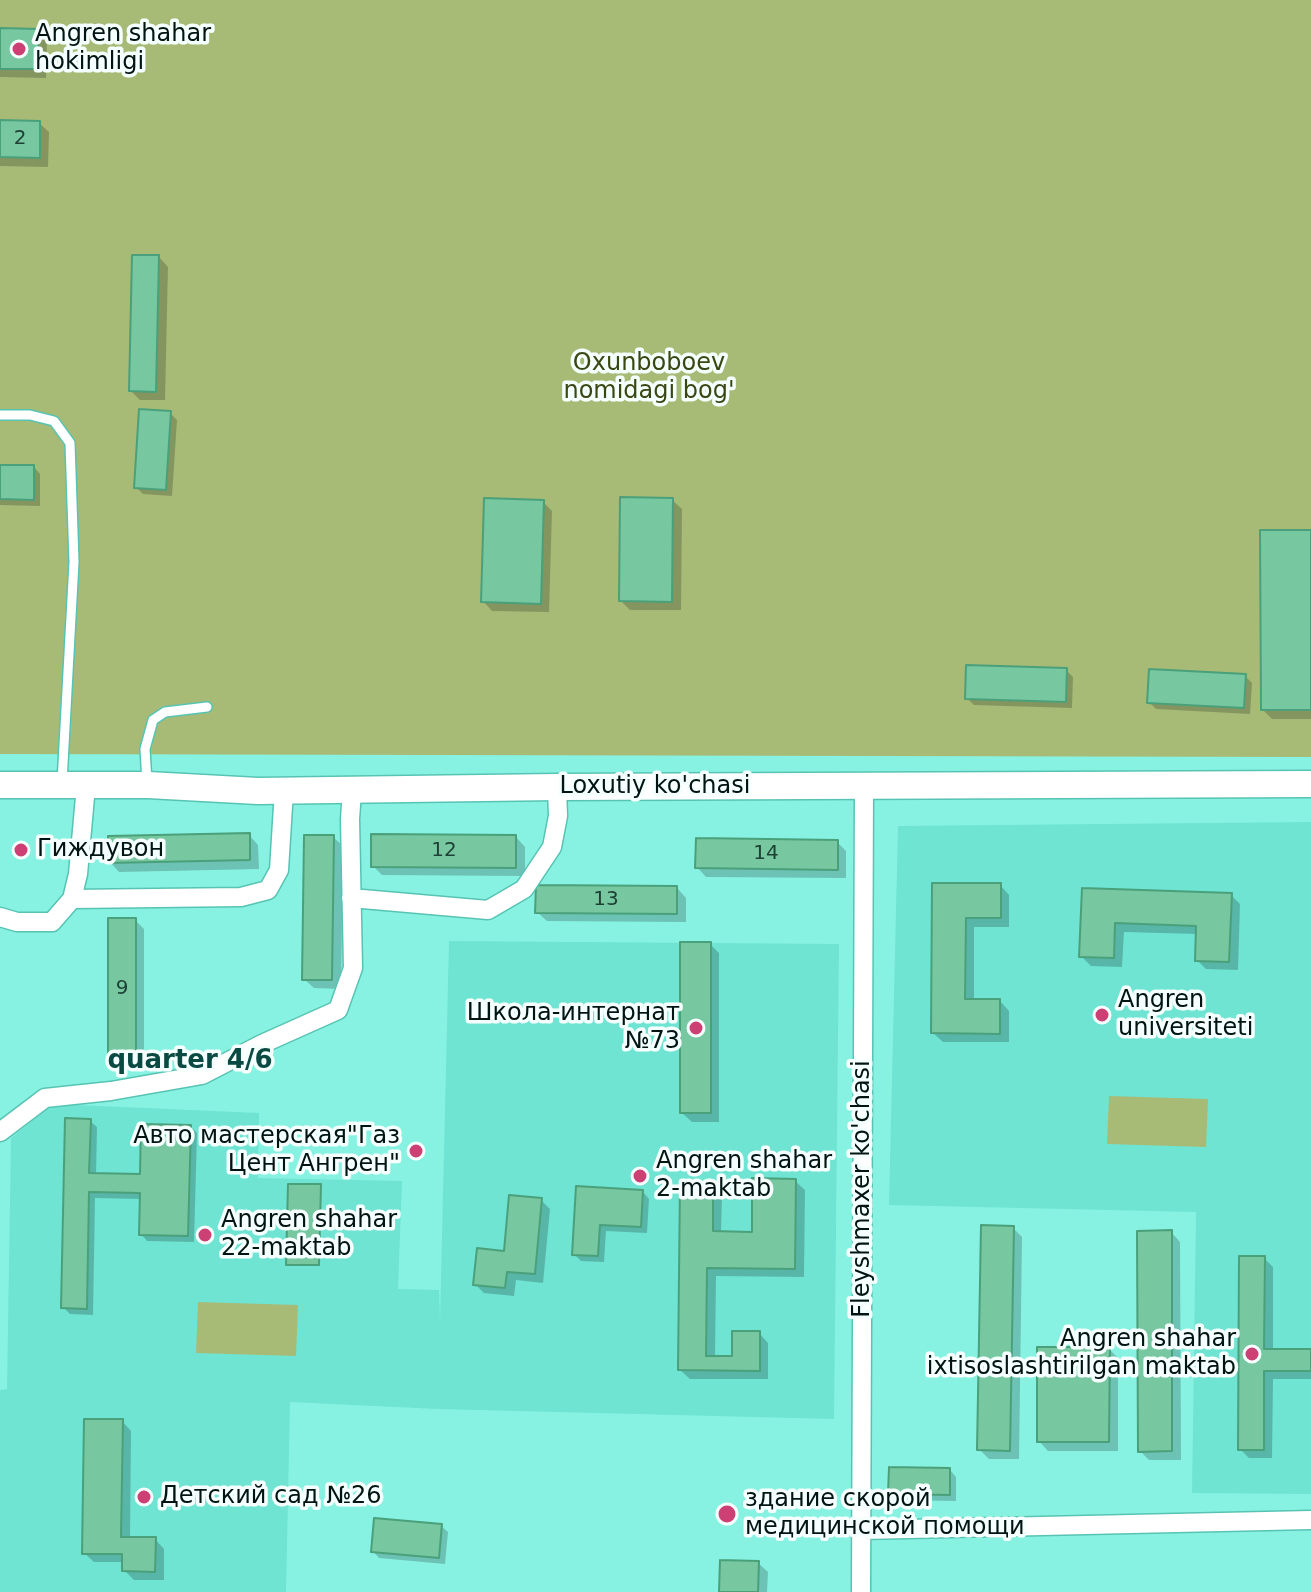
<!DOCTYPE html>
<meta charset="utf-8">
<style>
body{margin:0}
canvas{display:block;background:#87f2e1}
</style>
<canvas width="1311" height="1592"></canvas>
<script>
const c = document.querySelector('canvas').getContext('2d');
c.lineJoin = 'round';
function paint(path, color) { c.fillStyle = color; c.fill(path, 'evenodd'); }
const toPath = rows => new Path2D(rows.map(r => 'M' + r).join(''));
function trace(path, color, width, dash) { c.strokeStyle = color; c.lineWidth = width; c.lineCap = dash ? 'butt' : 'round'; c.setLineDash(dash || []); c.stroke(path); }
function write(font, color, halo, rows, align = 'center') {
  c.font = font + ' "DejaVu Sans",sans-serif'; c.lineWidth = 7; c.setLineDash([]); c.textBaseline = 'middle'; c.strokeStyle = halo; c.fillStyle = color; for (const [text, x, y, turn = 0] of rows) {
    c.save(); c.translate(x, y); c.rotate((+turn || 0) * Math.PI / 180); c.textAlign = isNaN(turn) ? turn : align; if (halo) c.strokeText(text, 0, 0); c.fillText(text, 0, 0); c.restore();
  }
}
const built = toPath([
 [1311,822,1311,1494,1192,1493,1196,1212,889,1205,898,826],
 [449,941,839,944,834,1419,438,1409,290,1402,286,1592,0,1592,0,1390,7,1389,11,1138,54,1104,259,1113,258,1178,402,1181,398,1289,439,1290,440,1321]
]);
const green = toPath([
 [0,0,1311,0,1311,757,0,754],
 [1109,1096,1208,1099,1206,1147,1107,1144],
 [198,1302,298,1305,296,1356,196,1353]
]);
const shadow = toPath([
 [0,30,38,31,47,40,46,78,0,77],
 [0,122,39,123,49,132,48,167,0,166],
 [159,257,168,267,165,400,140,400,131,391],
 [170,413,177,420,172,496,143,494,136,487],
 [0,467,34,467,40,474,40,506,0,505],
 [672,500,682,509,681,610,630,610,621,601],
 [543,502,552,511,549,612,492,611,483,601],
 [1311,532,1311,719,1272,719,1263,710],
 [1066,670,1073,677,1072,708,974,705,967,698],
 [1245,676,1252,683,1250,714,1156,709,1149,702],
 [249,835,258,845,259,869,119,872,110,862],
 [333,837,343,846,341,989,314,988,304,979],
 [516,837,525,847,525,876,382,875,373,866],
 [837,842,846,851,846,878,706,877,697,867],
 [934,885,1000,885,1009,895,1009,927,974,927,974,1001,1000,1001,1009,1011,1009,1042,943,1042,933,1033],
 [677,888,686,898,686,922,547,921,537,912],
 [1084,890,1231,895,1240,904,1238,970,1206,969,1197,960,1198,934,1124,932,1122,967,1091,966,1081,956],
 [135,920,144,929,144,1068,119,1068,110,1059],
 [710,944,719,953,719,1122,692,1122,682,1113],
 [90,1121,97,1127,96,1176,142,1176,190,1126,197,1133,194,1242,147,1241,141,1234,141,1199,95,1198,93,1315,70,1314,63,1307],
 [795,1181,805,1190,804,1277,716,1276,715,1358,734,1358,759,1333,768,1343,768,1379,690,1379,680,1370,713,1184,722,1194,721,1234,754,1234],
 [320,1186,320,1266,289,1265,288,1264],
 [578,1189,643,1192,649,1199,647,1233,606,1231,604,1262,581,1261,574,1254],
 [541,1200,550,1209,543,1283,516,1280,514,1296,484,1293,475,1284,506,1253],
 [1013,1228,1022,1237,1019,1459,989,1459,979,1449],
 [1171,1232,1180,1242,1181,1460,1149,1460,1140,1451],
 [1264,1258,1273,1267,1273,1351,1311,1351,1311,1379,1273,1379,1272,1458,1249,1458,1240,1449],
 [1109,1349,1118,1358,1118,1451,1048,1451,1039,1441],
 [122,1421,131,1431,130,1539,155,1539,164,1549,164,1580,134,1580,124,1570,124,1562,94,1562,84,1553],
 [950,1470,956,1477,956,1501,897,1500,890,1493],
 [441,1526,448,1532,445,1564,379,1558,373,1551],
 [758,1563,768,1572,767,1592,721,1592]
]);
const building = toPath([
 [0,28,39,29,38,69,0,69,0,28],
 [0,120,40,121,40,158,0,157,0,120],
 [132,255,159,255,156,392,129,391,132,255],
 [139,409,171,411,166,490,134,488,139,409],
 [0,465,34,465,34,500,0,499,0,465],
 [620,497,673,498,672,602,619,601,620,497],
 [484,498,544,500,541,604,481,602,484,498],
 [1260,530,1311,530,1311,710,1261,710,1260,530],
 [966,665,1067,668,1066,702,965,699,966,665],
 [1149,669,1246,674,1244,708,1147,703,1149,669],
 [250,833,250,860,108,863,108,836,250,833],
 [371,834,516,835,516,868,371,867,371,834],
 [304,835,334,835,332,980,302,980,304,835],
 [696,838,838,840,838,870,695,868,696,838],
 [932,883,1001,883,1001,918,966,918,965,999,1000,999,1000,1034,931,1033,932,883],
 [536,885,677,886,677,914,535,913,536,885],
 [1082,888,1232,893,1229,962,1195,961,1196,926,1115,923,1114,958,1079,957,1082,888],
 [108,918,136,918,136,1060,108,1060,108,918],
 [680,942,711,942,711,1113,680,1113,680,942],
 [65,1118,91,1119,89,1173,140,1174,141,1124,191,1125,188,1236,139,1235,140,1193,89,1192,87,1309,61,1308,65,1118],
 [752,1178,796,1179,795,1269,707,1268,706,1356,732,1356,732,1331,760,1331,760,1371,678,1370,680,1182,713,1182,713,1231,752,1232,752,1178],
 [288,1184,321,1184,319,1265,286,1265,288,1184],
 [576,1186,643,1190,641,1227,600,1225,598,1256,572,1255,576,1186],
 [509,1195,542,1198,535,1274,507,1272,505,1288,473,1285,477,1248,504,1251,509,1195],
 [981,1225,1014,1226,1010,1451,977,1450,981,1225],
 [1172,1230,1172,1451,1138,1452,1137,1231,1172,1230],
 [1239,1256,1265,1256,1264,1349,1311,1349,1311,1371,1264,1371,1264,1450,1238,1450,1239,1256],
 [1037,1347,1110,1347,1109,1442,1037,1442,1037,1347],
 [84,1419,123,1419,121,1537,156,1537,155,1572,122,1571,122,1554,82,1554,84,1419],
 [889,1467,950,1468,950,1495,888,1494,889,1467],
 [374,1518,442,1524,439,1558,371,1552,374,1518],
 [720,1560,759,1561,758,1592,719,1592,720,1560]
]);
const lane = toPath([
 [0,415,30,415,54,421,70,443,74,562,62,782],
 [147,782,145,749,153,720,165,712,207,707]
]);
const street = toPath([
 [351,898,488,910,524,889,552,847,558,816,557,787],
 [72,899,241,897,268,890,279,870,284,790],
 [0,917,17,922,52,922,72,899,78,874,86,786],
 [0,1132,45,1098,111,1091,202,1075,262,1044,338,1010,353,968,350,819,352,791],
 [862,1530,1311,1520],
 [861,1592,864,787]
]);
const secondary = toPath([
 [0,785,148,785,258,791,557,787,1311,784]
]);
const markers = [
 [19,49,8,"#cc4073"],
 [21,850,8,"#cc4073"],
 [1102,1015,8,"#cc4073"],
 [696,1028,8,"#cc4073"],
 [416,1151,8,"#cc4073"],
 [640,1176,8,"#cc4073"],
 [205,1235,8,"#cc4073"],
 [1252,1354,8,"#cc4073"],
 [144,1497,8,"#cc4073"],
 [727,1514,10,"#cc4073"]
];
const numberNames = [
 ["2",20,139],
 ["12",444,851],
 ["14",766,854],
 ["13",606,900],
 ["9",122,989]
];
const poiNames = [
 ["Angren shahar",35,35],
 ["hokimligi",35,63],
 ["Гиждувон",37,850],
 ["Angren",1118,1001],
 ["universiteti",1118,1029],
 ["Школа-интернат",680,1014,"right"],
 ["№73",680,1042,"right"],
 ["Авто мастерская\"Газ",400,1137,"right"],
 ["Цент Ангрен\"",400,1165,"right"],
 ["Angren shahar",656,1162],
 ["2-maktab",656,1190],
 ["Angren shahar",221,1221],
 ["22-maktab",221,1249],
 ["Angren shahar",1236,1340,"right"],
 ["ixtisoslashtirilgan maktab",1236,1368,"right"],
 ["Детский сад №26",160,1497],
 ["здание скорой",745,1500],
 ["медицинской помощи",745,1528]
];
const parkNames = [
 ["Oxunboboev",649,364],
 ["nomidagi bog'",649,392]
];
const streetNames = [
 ["Loxutiy ko'chasi",655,787],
 ["Fleyshmaxer ko'chasi",863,1189,-90]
];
const neighbourhoodNames = [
 ["quarter 4/6",190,1061]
];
paint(built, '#6fe4d3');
paint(green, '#a7bb77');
paint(shadow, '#0003');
paint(building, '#77c7a1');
trace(building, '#4aa07a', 2);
trace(lane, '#57c4b3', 12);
trace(street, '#57c4b3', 21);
trace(secondary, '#57c4b3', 29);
trace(lane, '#fff', 9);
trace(street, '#fff', 18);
trace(secondary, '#fff', 26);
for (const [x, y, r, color] of markers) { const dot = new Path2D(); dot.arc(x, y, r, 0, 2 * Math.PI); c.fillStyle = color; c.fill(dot); trace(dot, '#f5fffd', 3); }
write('20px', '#1e4135', null, numberNames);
write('24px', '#001411', '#f5fffd', poiNames, 'left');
write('24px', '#3a4713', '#f5fffd', parkNames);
write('24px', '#001411', '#f5fffd', streetNames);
write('bold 26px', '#0a4a42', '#f5fffd', neighbourhoodNames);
</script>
